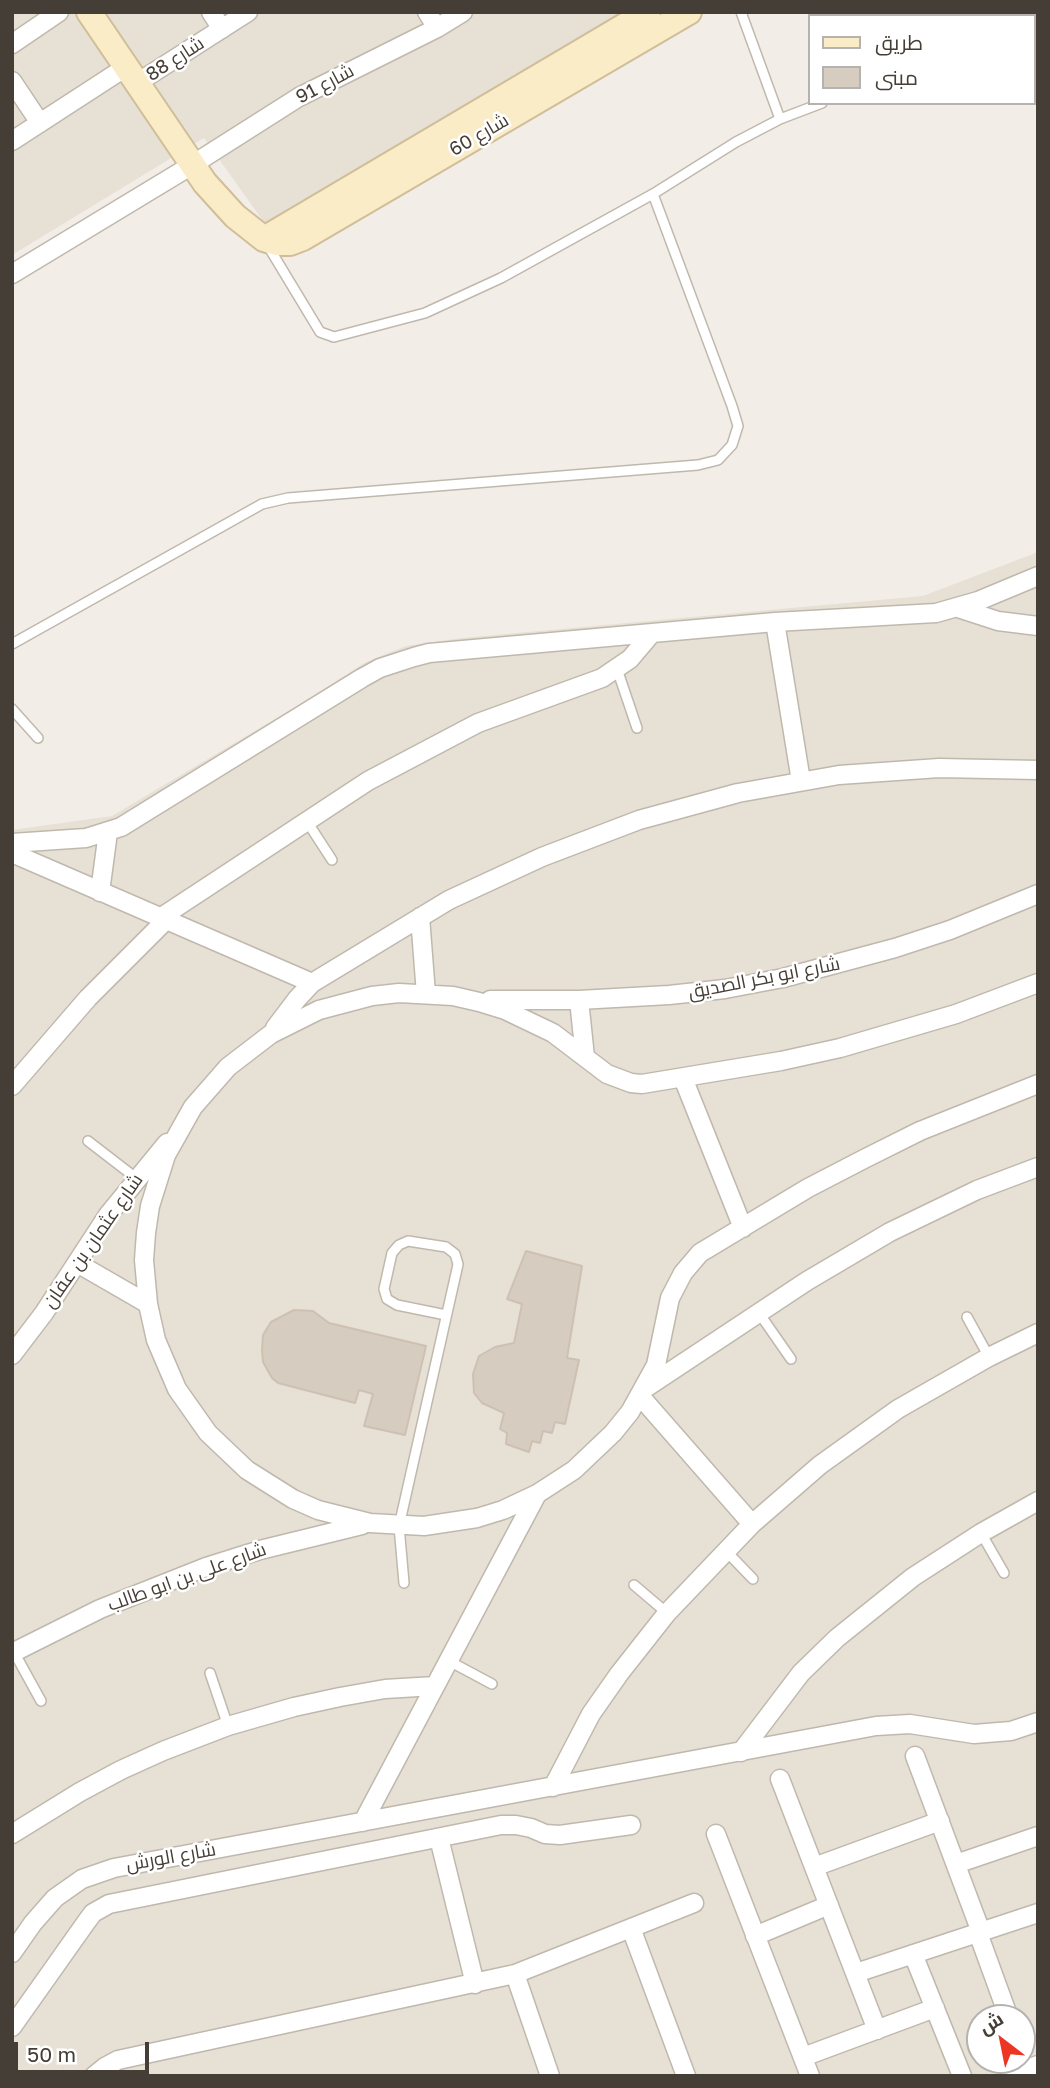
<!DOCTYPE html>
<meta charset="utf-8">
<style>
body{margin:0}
#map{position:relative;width:1050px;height:2088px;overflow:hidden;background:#f2eee7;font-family:"Golos Text",Cairo,sans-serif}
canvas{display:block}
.frame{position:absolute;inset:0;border:14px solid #453e36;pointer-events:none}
.legend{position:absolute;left:808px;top:14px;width:228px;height:91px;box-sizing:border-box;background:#fff;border:2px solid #b5b2af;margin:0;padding:9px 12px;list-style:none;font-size:21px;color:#453e36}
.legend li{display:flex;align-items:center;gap:14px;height:35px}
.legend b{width:35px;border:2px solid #b5b2af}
.north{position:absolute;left:966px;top:2004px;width:70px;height:70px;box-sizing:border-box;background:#fff;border:2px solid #b5b2af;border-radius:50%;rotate:328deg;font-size:19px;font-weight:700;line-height:28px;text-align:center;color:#453e36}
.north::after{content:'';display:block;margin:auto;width:24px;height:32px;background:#ed3524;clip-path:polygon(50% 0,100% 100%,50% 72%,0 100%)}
.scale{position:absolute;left:14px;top:2042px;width:135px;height:32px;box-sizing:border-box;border:4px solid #453e36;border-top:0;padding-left:9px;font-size:21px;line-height:24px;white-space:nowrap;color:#453e36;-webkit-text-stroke:5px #fff;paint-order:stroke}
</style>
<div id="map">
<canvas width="1050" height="2088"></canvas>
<div class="frame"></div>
<ul class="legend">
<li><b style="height:9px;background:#fbecc8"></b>طريق</li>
<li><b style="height:19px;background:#d6ccc0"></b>مبنى</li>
</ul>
<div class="north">ش</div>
<div class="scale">50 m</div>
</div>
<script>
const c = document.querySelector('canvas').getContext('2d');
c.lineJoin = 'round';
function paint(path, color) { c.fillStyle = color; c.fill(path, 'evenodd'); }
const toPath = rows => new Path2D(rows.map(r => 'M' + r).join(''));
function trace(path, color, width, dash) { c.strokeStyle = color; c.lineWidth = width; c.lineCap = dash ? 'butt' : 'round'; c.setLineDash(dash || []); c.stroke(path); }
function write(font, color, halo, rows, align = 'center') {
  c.font = font + ' "Golos Text",Cairo,sans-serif'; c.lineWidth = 5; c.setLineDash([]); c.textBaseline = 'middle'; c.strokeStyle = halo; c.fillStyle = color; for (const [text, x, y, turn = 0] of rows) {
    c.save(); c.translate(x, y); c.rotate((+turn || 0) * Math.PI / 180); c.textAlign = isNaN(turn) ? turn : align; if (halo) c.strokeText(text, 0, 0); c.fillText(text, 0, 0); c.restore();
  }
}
const residential = toPath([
 [12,12,673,12,273,235,204,138,12,255],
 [1038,552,1038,2076,12,2076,12,830,112,816,290,710,366,662,406,646,462,638,923,596],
 [980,2018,1022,2018,1022,2060,980,2060]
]);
const building = toPath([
 [526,1251,582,1266,567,1358,579,1360,565,1424,555,1422,552,1433,543,1431,540,1443,532,1441,529,1452,506,1444,507,1433,500,1429,504,1413,482,1403,474,1393,473,1374,479,1356,495,1347,514,1343,522,1304,507,1299,526,1251],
 [294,1310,313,1311,329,1323,426,1346,405,1435,364,1426,373,1394,359,1390,355,1403,278,1383,272,1378,263,1362,262,1350,263,1335,271,1322,294,1310]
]);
const lane = toPath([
 [741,12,780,119],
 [1034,26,1038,25],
 [268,246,320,332,334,337,425,313,501,278,653,194,736,142,780,119,822,103],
 [12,644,262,504,288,498,698,465,718,460,732,445,738,426,732,406,653,194],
 [617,669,637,728],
 [12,709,38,738],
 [306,820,332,860],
 [88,1141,136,1178],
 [759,1313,791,1359],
 [967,1317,989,1357],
 [981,1533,1004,1573],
 [725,1550,753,1579],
 [404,1583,399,1526,457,1269,458,1264,455,1254,446,1247,408,1241,399,1245,392,1253,384,1289,387,1299,397,1305,446,1315],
 [634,1585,667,1613],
 [14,1652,41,1701],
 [449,1661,492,1684],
 [210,1673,228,1726]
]);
const street = toPath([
 [211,12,222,29],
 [427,12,437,28],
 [12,44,59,12],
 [12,81,40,123],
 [137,83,248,12],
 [12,141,126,67],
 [12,274,192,165,299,97,437,28,463,12],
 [958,608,998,621,1038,626],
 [775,622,801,781],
 [12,843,86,838,121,827,362,678,380,668,414,657,429,653,775,622,936,613,978,601,1038,576],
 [12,853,312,983],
 [100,892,108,832],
 [420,917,426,994],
 [160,918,368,781,478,723,602,678,630,659,652,633],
 [1038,983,956,1014,840,1048,781,1061,642,1084,631,1083,607,1074,553,1033,505,1010,479,1002,453,996,399,993,372,996,319,1010,271,1034,228,1067,193,1107,166,1155,150,1206,146,1233,144,1260,148,1304,156,1340,177,1389,208,1433,247,1470,293,1499,318,1510,370,1523,424,1526,477,1518,503,1510,537,1494,574,1470,613,1433,630,1412,656,1365,670,1298,683,1273,700,1253,808,1188,864,1159,920,1131,1038,1084],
 [490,1000,579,1000,669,995,725,989,783,978,895,948,950,930,1038,894],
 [579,1000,585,1057],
 [275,1028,297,999,312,983,449,900,542,857,639,820,738,793,839,775,939,768,1038,770],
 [683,1078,743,1228],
 [12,1086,88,998,166,920],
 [77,1263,148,1304],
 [12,1355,44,1313,108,1215,167,1143],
 [644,1389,807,1281,890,1232,977,1190,1038,1167],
 [640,1396,752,1524],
 [12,1653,100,1609,206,1567,260,1550,362,1525],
 [741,1752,801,1673,837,1638,913,1577,981,1533,1038,1501],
 [915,1756,981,1932],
 [780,1779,877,2030],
 [553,1787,591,1714,619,1674,667,1613,752,1524,820,1465,898,1409,989,1357,1038,1333],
 [363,1822,537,1494],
 [12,1834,80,1792,121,1770,163,1751,228,1726,294,1707,340,1697,385,1689,435,1686],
 [716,1834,810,2076],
 [439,1838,475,1984],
 [956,1864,1038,1836],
 [814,1867,940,1821],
 [631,1928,686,2076],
 [978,1933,1009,2018],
 [755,1936,829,1905],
 [12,1953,33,1923,55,1898,82,1879,114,1868,876,1726,910,1724,974,1734,1011,1731,1038,1722],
 [913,1954,962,2076],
 [856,1973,1038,1913],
 [515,1974,550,2076],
 [12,2027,87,1921,93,1913,109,1904,501,1825,516,1825,531,1828,545,1834,560,1835,631,1825],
 [803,2057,935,2008],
 [94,2076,105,2067,118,2060,515,1974,694,1903],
 [1009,2076,1038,2065]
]);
const secondary = toPath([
 [89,12,205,183,235,216,264,239,277,243,290,243,303,238,689,12],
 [264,239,648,12]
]);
const streetNames = [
 ["شارع 88",175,59,-33],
 ["شارع 91",325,84,-28],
 ["شارع 60",479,135,-30],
 ["شارع ابو بكر الصديق",764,978,-11],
 ["شارع عثمان بن عفان",93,1241,-55],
 ["شارع على بن ابو طالب",187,1577,-20],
 ["شارع الورش",171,1857,-10]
];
paint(residential, '#e6e0d5');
paint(building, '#d6ccc0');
trace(building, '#cec1b1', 2);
trace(lane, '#c0b8ad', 12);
trace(street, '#c0b8ad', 21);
trace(secondary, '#d0be99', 28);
trace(lane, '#fff', 9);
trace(street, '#fff', 18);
trace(secondary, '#fbecc8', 24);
write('19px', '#453e36', '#fff', streetNames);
</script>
